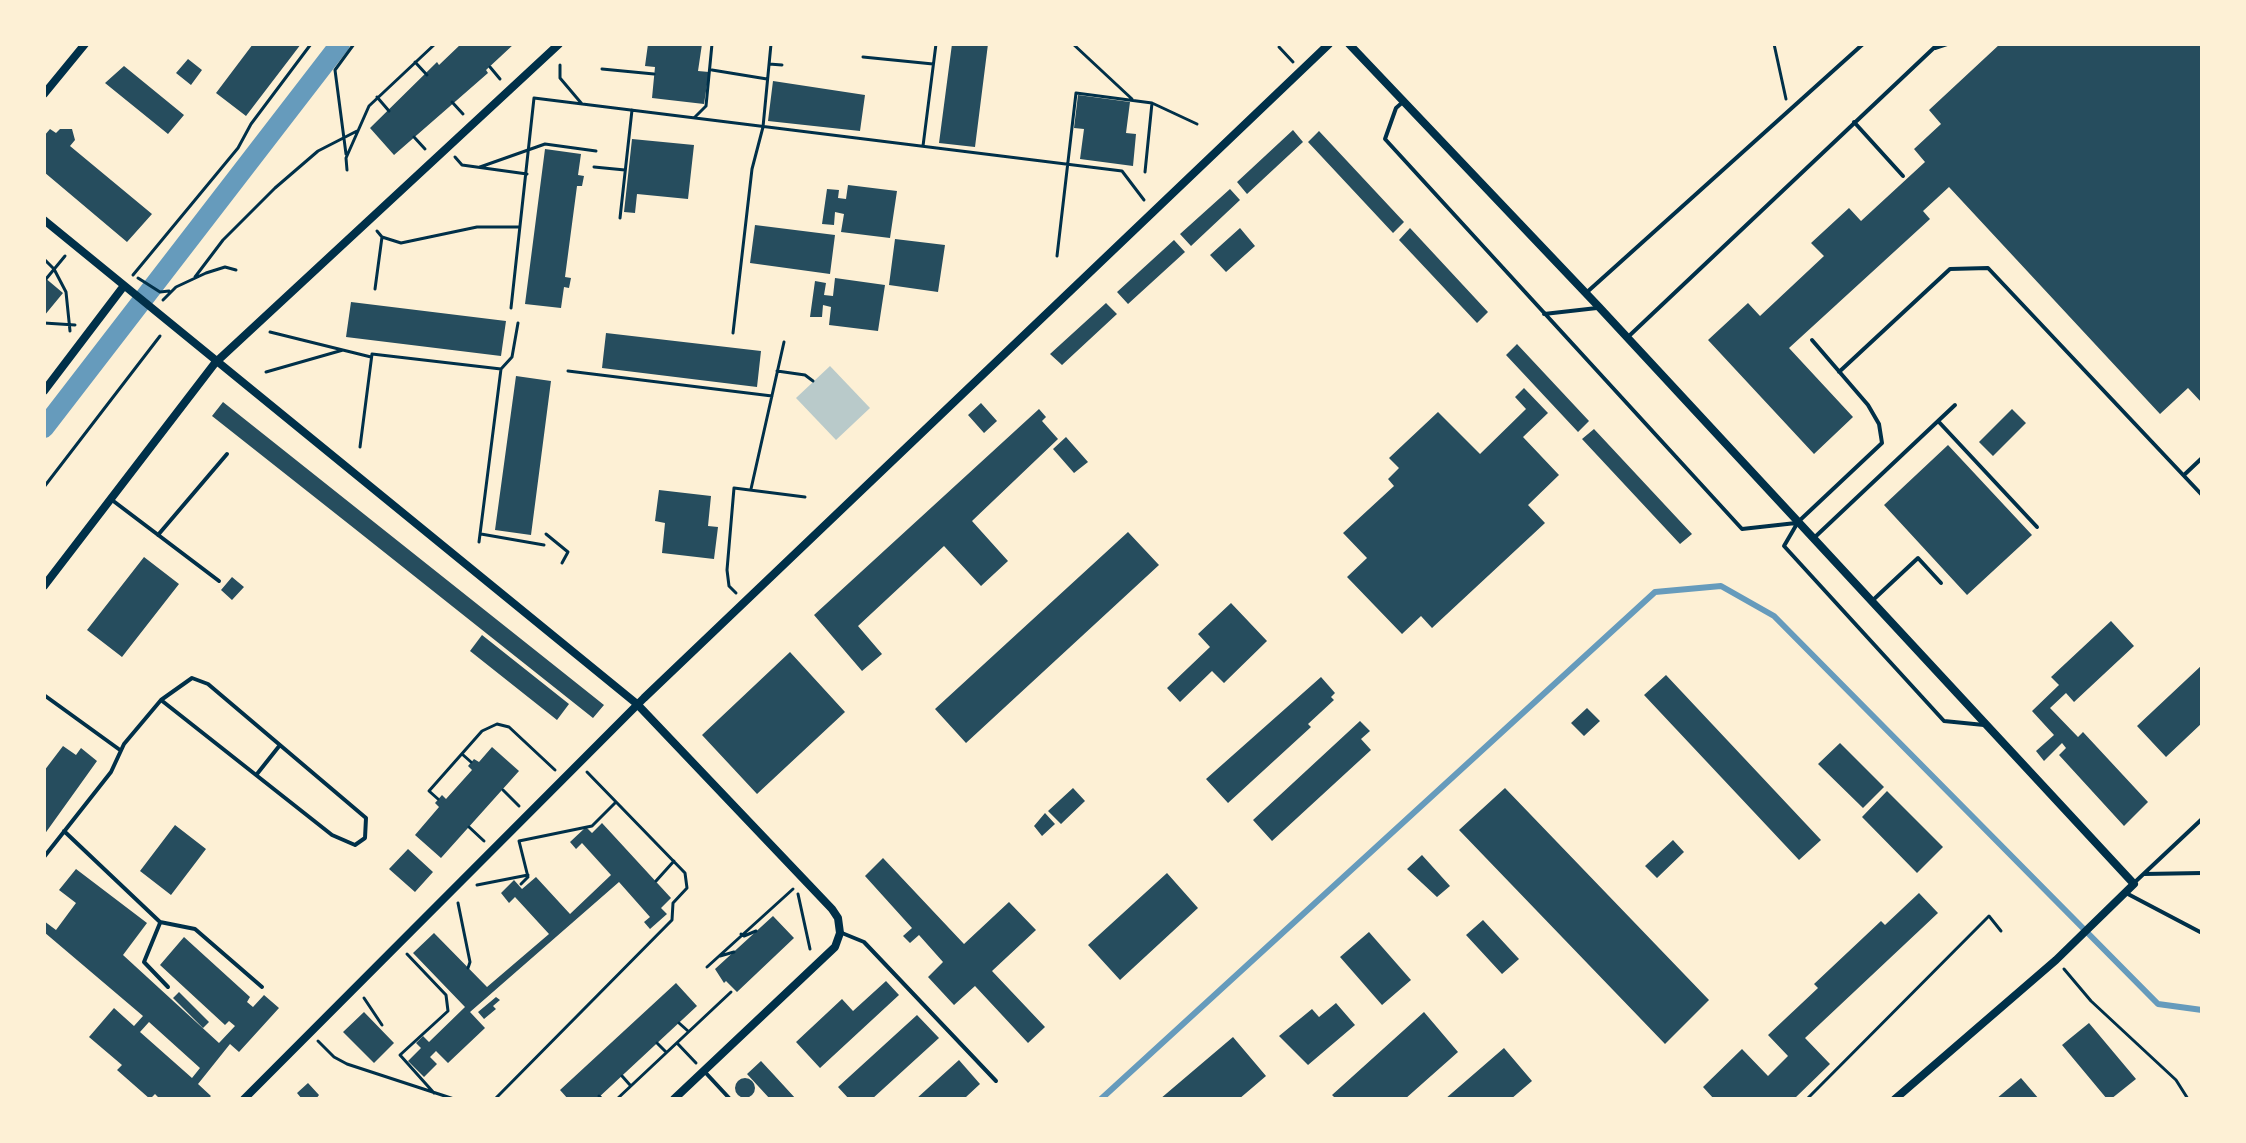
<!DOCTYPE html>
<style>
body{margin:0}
#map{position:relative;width:2246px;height:1143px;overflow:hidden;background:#fdf0d5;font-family:"Exo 2",sans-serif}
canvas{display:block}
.frame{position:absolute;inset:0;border:46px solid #fdf0d5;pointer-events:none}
</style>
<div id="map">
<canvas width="2246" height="1143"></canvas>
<div class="frame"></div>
</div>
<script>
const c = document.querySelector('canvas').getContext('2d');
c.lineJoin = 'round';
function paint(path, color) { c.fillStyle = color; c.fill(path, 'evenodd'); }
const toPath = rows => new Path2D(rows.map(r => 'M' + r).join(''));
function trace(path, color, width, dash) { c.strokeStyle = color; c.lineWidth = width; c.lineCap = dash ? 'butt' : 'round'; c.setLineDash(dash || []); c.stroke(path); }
const green = toPath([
 [830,366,870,408,836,440,796,398]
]);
const stream = toPath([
 [1101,1099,1655,592,1721,586,1774,616,2158,1004,2202,1010]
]);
const canal = toPath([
 [44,428,340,44]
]);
const building = toPath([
 [253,44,301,44,246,116,216,93],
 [461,44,514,44,486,70,488,73,394,155,370,128,437,62,439,65],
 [648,44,702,44,698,71,709,72,704,104,652,98,655,67,645,66],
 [952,44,988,44,975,147,939,143],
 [2000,44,2202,44,2202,403,2188,388,2160,414,1949,187,1923,211,1930,219,1789,348,1853,417,1814,454,1708,340,1748,303,1760,316,1824,256,1811,243,1849,208,1861,221,1925,162,1914,149,1941,124,1929,110],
 [188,59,202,70,191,85,176,73],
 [124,66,184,115,168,134,105,83],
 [773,81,865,95,860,131,768,121],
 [1078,95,1130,102,1126,133,1136,134,1133,166,1080,159,1084,129,1074,128],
 [50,129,56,133,60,129,72,129,75,140,70,146,152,214,127,242,44,172,44,136],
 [1293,130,1303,142,1247,194,1237,182],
 [1319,131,1404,222,1393,233,1308,142],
 [632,139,694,145,688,199,637,194,635,213,624,212],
 [545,149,581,154,578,175,584,176,582,186,577,186,565,277,571,278,569,288,564,287,561,308,525,304],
 [848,185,897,191,890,238,841,232,844,214,835,212,834,225,822,224,827,189,839,190,838,198,846,199],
 [1230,189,1240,200,1191,246,1180,234],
 [755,225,835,235,830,274,750,263],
 [1240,228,1255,246,1226,272,1210,255],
 [1410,228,1488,312,1477,323,1399,240],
 [895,239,945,245,938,292,889,285],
 [1174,240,1185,252,1128,304,1117,292],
 [44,277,63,293,44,316],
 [835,278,885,285,878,331,829,325,831,307,823,305,822,317,810,317,815,281,826,283,824,295,833,296],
 [351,302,506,321,501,356,346,337],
 [1106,303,1117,314,1062,365,1050,354],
 [606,333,761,351,757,387,602,368],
 [1517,344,1589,421,1578,432,1506,355],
 [516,376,551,381,531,535,495,530],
 [1524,388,1548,413,1523,437,1559,475,1528,505,1545,523,1432,628,1421,616,1402,634,1347,577,1367,558,1343,533,1394,486,1388,479,1399,468,1389,458,1438,412,1480,454,1526,409,1515,397],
 [223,402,550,662,604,705,593,718,350,525,212,416],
 [981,403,997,421,984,433,968,415],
 [1039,409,1046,417,1042,421,1058,439,972,521,1008,561,981,586,944,546,858,626,882,654,862,671,814,615],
 [2012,409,2026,423,1993,456,1979,442],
 [1594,429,1692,534,1680,544,1582,439],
 [1066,437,1088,462,1074,473,1053,449],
 [1948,445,2032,535,1967,595,1884,505],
 [659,490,711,496,708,526,718,527,714,559,662,553,665,523,655,521],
 [1128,532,1159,565,966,743,935,709],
 [144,557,179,584,122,657,87,630],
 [232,577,244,587,232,600,221,590],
 [1231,603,1267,641,1224,683,1212,671,1180,702,1167,688,1210,647,1198,634],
 [2111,621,2134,646,2074,702,2066,693,2050,708,2078,737,2083,732,2148,802,2124,826,2059,755,2066,748,2062,743,2044,761,2036,751,2054,735,2032,711,2059,685,2051,677],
 [482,635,569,704,557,720,470,651],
 [790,652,845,712,757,794,702,735],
 [2202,665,2202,723,2166,757,2137,726],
 [1666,675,1821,840,1799,860,1644,695],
 [1321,677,1335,693,1331,697,1334,700,1308,724,1311,727,1228,803,1206,779],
 [1587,708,1600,721,1584,736,1571,723],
 [1360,721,1370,731,1361,739,1371,750,1272,841,1253,820],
 [1840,743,1884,787,1863,808,1818,764],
 [63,746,76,755,81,748,97,761,44,835,44,771],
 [492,747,519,771,441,858,415,835,439,807,435,803,442,795,446,799,472,770,468,766,474,759,479,762],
 [1073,788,1085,801,1061,824,1048,811],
 [1505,788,1709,1000,1665,1044,1459,830],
 [1887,791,1943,847,1917,873,1862,817],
 [1045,813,1055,824,1042,836,1034,826],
 [602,823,671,898,661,908,667,914,650,929,644,922,650,917,619,882,470,1012,485,1028,448,1063,436,1051,430,1057,437,1064,424,1077,408,1061,421,1048,416,1043,423,1036,429,1042,465,1007,413,953,434,933,487,987,549,934,515,897,509,903,501,893,514,880,522,889,536,877,570,914,611,875,582,843,576,849,570,842,586,827,592,833],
 [175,825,206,849,171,895,140,871],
 [1673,840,1684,852,1657,878,1645,866],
 [408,849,433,872,415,892,389,869],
 [1422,855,1450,886,1437,897,1407,869],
 [883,858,964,944,1009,902,1036,930,992,971,1045,1027,1028,1043,975,986,954,1005,928,977,943,962,919,935,910,943,903,936,912,928,865,876],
 [76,869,147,923,123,955,219,1043,235,1026,229,1021,225,1025,160,965,184,937,250,997,247,1002,253,1007,264,995,279,1008,239,1052,230,1044,198,1084,211,1096,208,1099,160,1099,155,1094,150,1099,117,1070,122,1065,89,1037,114,1008,134,1026,143,1016,44,932,44,921,56,930,76,903,59,890],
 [149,1022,200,1068,192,1078,140,1032],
 [1167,873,1198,908,1120,980,1088,945],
 [1919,893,1938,913,1805,1038,1830,1064,1794,1099,1714,1099,1703,1087,1742,1049,1768,1076,1788,1056,1768,1035,1818,988,1814,984,1881,921,1885,925],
 [773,916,794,938,737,992,726,981,724,983,715,969],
 [1483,920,1519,959,1502,974,1466,935],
 [1369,932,1411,980,1382,1005,1340,957],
 [886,981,899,995,820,1068,796,1042,842,999,853,1011],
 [676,983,697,1006,597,1099,568,1099,560,1090],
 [179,992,209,1022,203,1028,173,998],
 [496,997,500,1000,493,1006,496,1009,484,1019,478,1012],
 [1336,1003,1355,1025,1308,1065,1279,1036,1312,1009,1319,1017],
 [364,1012,394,1043,374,1063,343,1032],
 [1424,1012,1458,1052,1405,1099,1336,1099,1332,1095],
 [917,1015,939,1038,872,1099,849,1099,838,1087],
 [2089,1023,2136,1079,2111,1099,2107,1099,2062,1045],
 [1233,1037,1266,1076,1239,1099,1160,1099],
 [1504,1048,1532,1081,1511,1099,1445,1099],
 [959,1060,980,1084,966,1097,916,1099],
 [761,1061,774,1075,796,1099,770,1099,747,1074],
 '735 1088a10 10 0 1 1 20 0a10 10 0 1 1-20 0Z',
 [2021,1078,2039,1099,1996,1099],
 [308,1083,319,1095,316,1099,302,1099,297,1093]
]);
const path = toPath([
 [1073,44,1132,99],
 [1774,44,1786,99],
 [1279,47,1293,62],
 [863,57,933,64],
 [415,62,427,75],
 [769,64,782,65],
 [560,65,560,78,582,104],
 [490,67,500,79],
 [602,69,654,74],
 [712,70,767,79],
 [377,97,389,111],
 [452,102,463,114],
 [694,118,706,106,712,44],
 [414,137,425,149],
 [923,146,936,44],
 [346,154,335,70,354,44],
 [455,157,462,165,527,174],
 [480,167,545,144,596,151],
 [594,167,625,170],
 [347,170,346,158,369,106,435,44],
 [1145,172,1152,103],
 [620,218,632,110],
 [382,237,401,243,477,227,519,227],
 [1057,256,1076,93,1152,103,1197,124],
 [44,259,54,269,66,292,70,331],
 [133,275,238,148,251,124,311,44],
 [195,277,223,240,275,188,318,151,357,131],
 [138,278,160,292,169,291],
 [46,279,65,256],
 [375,289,382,237,377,231],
 [163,300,176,287,206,273,225,267,236,270],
 [511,308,534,98,1122,171,1144,200],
 [44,323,75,325],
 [270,332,371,357],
 [733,333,752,169,763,127,771,44],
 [501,369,512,357,518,323],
 [568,371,772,396],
 [777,371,805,375,813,381],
 [266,372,343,350],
 [360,447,372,354,501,369,479,542],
 [44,487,160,336],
 [751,489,784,342],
 [481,534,544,545],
 [546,534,568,552,562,563],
 [736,593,729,586,727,570,734,488,805,497],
 [462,754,471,762],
 [503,790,519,806],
 [438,799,429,791,482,731,497,724,509,727,555,770],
 [469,827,484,841],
 [656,881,674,861],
 [521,884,528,877,519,841,592,826,616,802],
 [477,885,528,875],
 [798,894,810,949],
 [458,903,470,962,468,968],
 [741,934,744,936,756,931],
 [407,954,446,995,448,1011,400,1055,434,1093],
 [720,956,734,952],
 [707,967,793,889],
 [2064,969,2091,1001,2176,1080,2188,1099],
 [364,998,382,1025],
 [679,1023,688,1031],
 [318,1041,334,1057,347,1064,454,1099],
 [657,1043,666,1052],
 [677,1043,696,1063],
 [622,1076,630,1085],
 [599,1096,602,1099],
 [495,1099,672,920,673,903,687,888,685,873,587,772],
 [617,1099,731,992],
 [1807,1099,1989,916,2001,931]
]);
const service = toPath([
 [1935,48,1947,44],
 [1404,101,1396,108,1385,139,1742,529,1796,523],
 [1854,122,1903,176],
 [1586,293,1863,44],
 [1544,314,1597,308],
 [1629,336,1938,44],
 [1812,340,1868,405,1879,424,1882,443,1798,522,1784,546,1944,721,1984,725],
 [1839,372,1950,269,1988,268,2202,495],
 [1938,421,2037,527],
 [2184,475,2202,458],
 [112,500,219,581],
 [158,535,227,454],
 [1815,537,1955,405],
 [1873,600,1918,558,1941,583],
 [44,695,120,750],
 [257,774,280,745],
 [64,831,160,922,195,929,262,987],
 [44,857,111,772,124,744,161,700,192,678,208,684,366,818,365,838,355,845,332,835,161,700],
 [2144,874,2202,873],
 [2135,882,2202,819],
 [2126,893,2202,933],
 [160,923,144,962,168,987],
 [842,933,864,942,996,1081],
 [704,1071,730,1099]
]);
const minor = toPath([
 [1349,44,1599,307,2134,884,2056,960,1895,1099],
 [44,94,85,44],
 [44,220,637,704,832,909,838,918,840,933,835,947,674,1099],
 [44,391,123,287],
 [44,586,215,363,559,44],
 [244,1099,644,698,1329,44]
]);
paint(green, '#b9caca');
trace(stream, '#669bbc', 6);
trace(canal, '#669bbc', 20);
paint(building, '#264d5e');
trace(path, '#003049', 3);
trace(service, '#003049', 4);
trace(minor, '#003049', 8);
</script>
